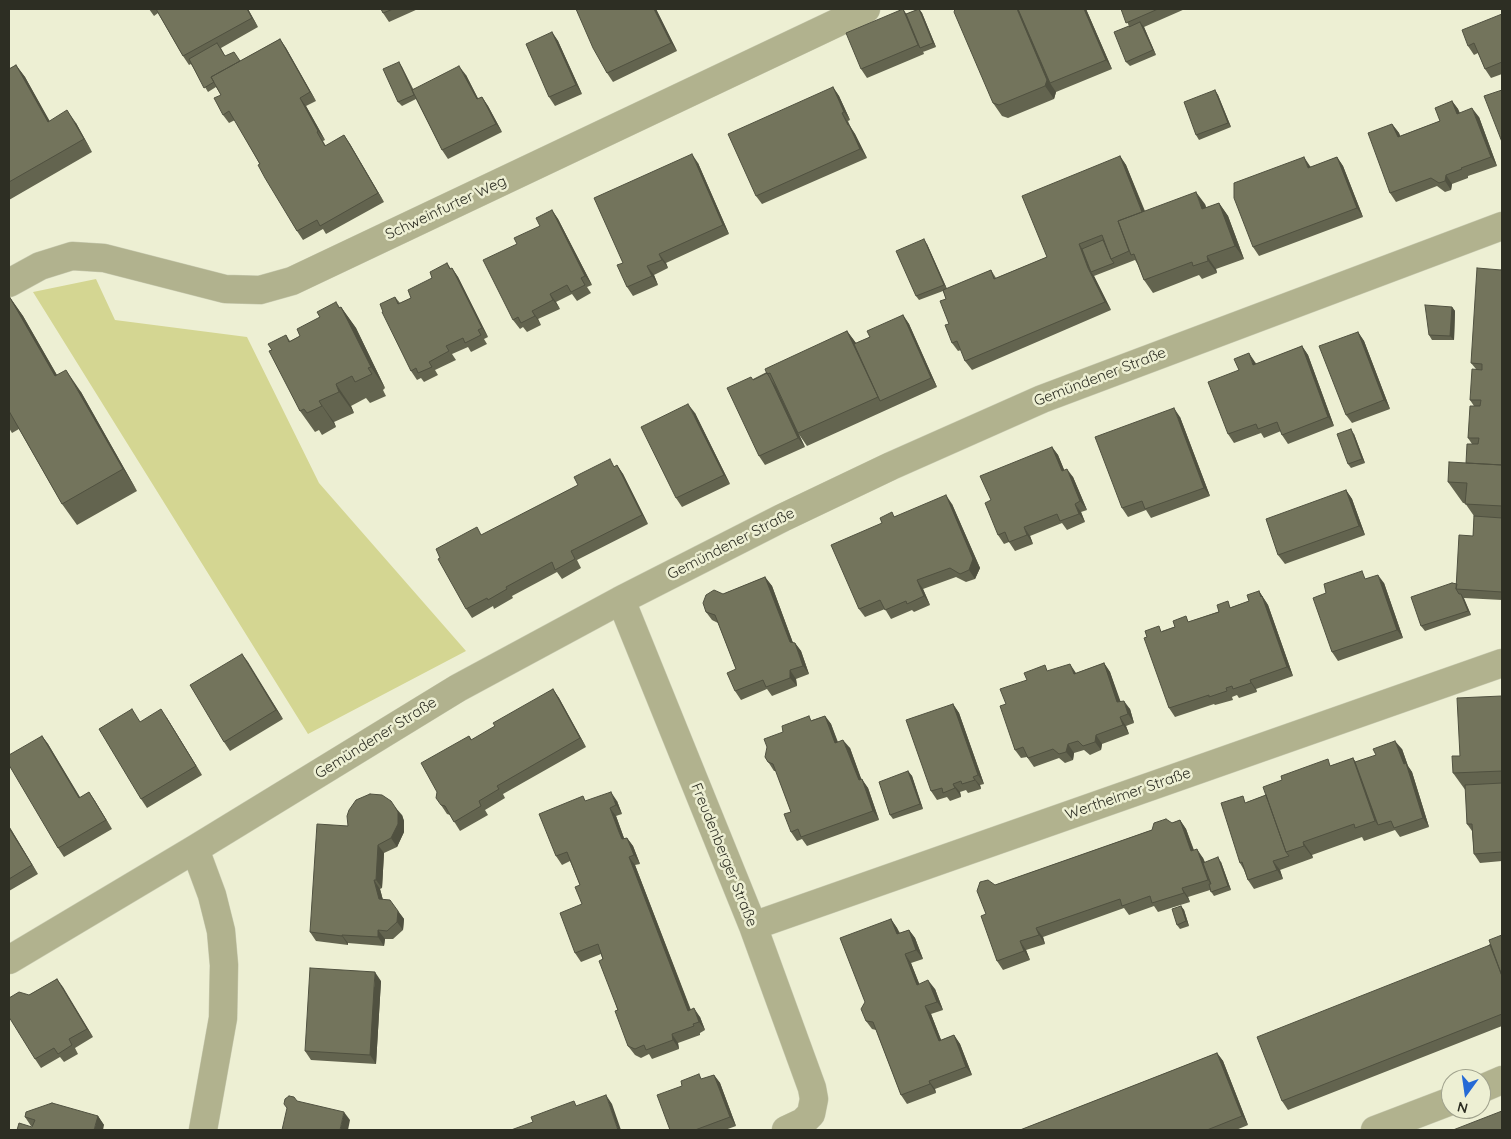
<!DOCTYPE html>
<meta charset="utf-8">
<style>
body{margin:0}
#map{position:relative;width:1511px;height:1139px;overflow:hidden;background:#edefd3;font-family:Quicksand,sans-serif}
canvas{display:block}
.frame{position:absolute;inset:0;border:10px solid #2d2e23;pointer-events:none}
.north{position:absolute;left:1441px;top:1069px;width:50px;height:50px;box-sizing:border-box;background:#edefd3;border:1px solid #a0a28d;border-radius:50%;rotate:194deg;font-size:14px;font-weight:700;line-height:20px;text-align:center;color:#2d2e23}
.north::after{content:'';display:block;margin:auto;width:18px;height:22px;background:#256ad6;clip-path:polygon(50% 0,100% 100%,50% 72%,0 100%)}
</style>
<div id="map">
<canvas width="1511" height="1139"></canvas>
<div class="frame"></div>
<div class="north">N</div>
</div>
<script>
const c = document.querySelector('canvas').getContext('2d');
c.lineJoin = 'round';
function paint(path, color) { c.fillStyle = color; c.fill(path, 'evenodd'); }
const toPath = rows => new Path2D(rows.map(r => 'M' + r).join(''));
function trace(path, color, width, dash) { c.strokeStyle = color; c.lineWidth = width; c.lineCap = dash ? 'butt' : 'round'; c.setLineDash(dash || []); c.stroke(path); }
function write(font, color, halo, rows, align = 'center') {
  c.font = font + ' Quicksand,sans-serif'; c.lineWidth = 5; c.setLineDash([]); c.textBaseline = 'middle'; c.strokeStyle = halo; c.fillStyle = color; for (const [text, x, y, turn = 0] of rows) {
    c.save(); c.translate(x, y); c.rotate((+turn || 0) * Math.PI / 180); c.textAlign = isNaN(turn) ? turn : align; if (halo) c.strokeText(text, 0, 0); c.fillText(text, 0, 0); c.restore();
  }
}
const green = toPath([
 [96,279,115,320,247,337,319,483,466,651,308,734,33,292]
]);
const street = toPath([
 [9,283,40,266,72,256,104,258,225,289,260,290,292,281,866,9],
 [621,600,753,926,812,1088,814,1099,811,1114,803,1122,786,1130],
 [195,849,212,895,221,931,224,965,223,1018,203,1130],
 [753,926,1502,663],
 [9,960,195,849,458,688,621,600,782,518,891,466,1042,399,1502,226],
 [1481,1089,1502,1080],
 [1375,1130,1451,1101]
]);
const wall = toPath([
 [149,9,248,9,258,27,221,48,225,56,240,61,280,39,286,48,316,101,306,106,325,140,323,141,326,146,344,135,350,144,384,202,326,234,323,229,303,240,297,231,235,120,229,123,223,115,221,95,216,87,208,92,191,64,189,65,183,56,158,13,154,16],
 [381,9,418,9,389,22,383,13],
 [576,9,656,9,677,51,613,82,607,73],
 [903,9,906,14,919,9,922,13,936,47,923,52,923,51,924,54,867,78,861,69],
 [1086,9,1112,69,1056,92,1054,99,1008,118,1002,116,993,103],
 [1121,9,1185,9,1144,27,1156,55,1130,66,1126,62,1129,26],
 [1502,14,1502,74,1491,78,1485,69,1478,53,1474,55,1468,46],
 [552,32,558,41,582,94,555,106,549,97],
 [399,62,402,67,413,89,466,75,478,99,482,97,488,106,502,132,448,159,442,150,416,99,402,106,398,102],
 [16,65,25,77,49,121,76,123,92,152,9,200,9,69],
 [833,87,839,96,850,120,848,121,851,128,855,134,867,158,762,204,756,196],
 [1215,90,1218,95,1231,127,1199,140,1196,135],
 [1452,101,1458,109,1460,113,1479,117,1497,166,1468,176,1468,178,1452,184,1451,190,1445,192,1437,186,1396,202,1390,193,1392,124,1399,133,1400,136,1440,121],
 [1120,156,1126,165,1145,211,1205,204,1206,208,1219,203,1228,216,1244,259,1216,269,1217,273,1202,279,1199,275,1153,293,1144,280,1138,265,1135,260,1094,276,1111,310,972,370,965,361,961,350,958,351,952,343,946,299,943,291,919,300,916,296,927,244,947,289,991,270,996,278,1047,257],
 [1337,157,1343,166,1363,217,1259,256,1253,247,1310,166,1311,167],
 [698,163,729,234,666,263,668,268,654,275,658,285,633,296,627,287,623,263],
 [552,210,558,219,592,285,587,287,591,293,577,301,572,294,556,302,560,309,538,319,541,325,527,332,523,327,520,329,513,320,517,244,540,226],
 [447,263,451,269,452,268,458,277,488,337,484,339,487,344,471,352,468,347,452,354,456,360,435,370,438,375,424,382,421,378,417,380,411,371,383,312,395,297,400,303,411,298],
 [1502,268,1502,600,1464,598,1471,615,1425,631,1421,626,1457,584,1473,536,1474,516,1465,503,1463,503,1448,482,1466,463,1472,444,1468,438,1474,406,1470,400,1476,369,1471,363],
 [9,296,23,316,57,375,81,392,137,491,77,525,62,504,19,429,12,433,9,428],
 [341,307,356,328,385,388,383,390,386,396,370,403,366,398,351,406,354,413,334,422,336,427,322,435,319,430,315,432,300,411,272,350,286,335,290,341,300,336,320,317],
 [1452,307,1455,311,1454,340,1432,340,1429,335],
 [903,315,909,324,937,387,807,446,798,433,776,387,805,447,765,465,759,456,753,379,847,331,856,343,870,337],
 [1358,332,1364,341,1390,409,1352,423,1346,415],
 [1302,346,1308,355,1334,426,1288,444,1282,435,1281,431,1264,438,1261,433,1234,443,1228,434,1239,370,1255,362,1256,364],
 [695,413,730,484,682,507,676,498],
 [1180,417,1210,496,1151,518,1146,510,1128,517,1122,508],
 [1354,434,1365,463,1351,468,1348,464],
 [1052,447,1058,455,1064,470,1073,477,1087,510,1081,512,1085,522,1067,530,1062,523,1030,536,1033,544,1015,551,1009,542,1004,544,998,535,991,500],
 [617,465,623,474,648,524,577,560,581,568,562,579,557,572,512,596,513,598,494,609,493,606,472,618,466,609,482,535],
 [1346,490,1352,499,1365,535,1285,564,1278,555],
 [952,504,980,568,975,579,966,582,956,577,923,589,930,605,914,612,912,610,891,619,885,609,865,617,859,609,882,523,896,516],
 [765,577,772,586,793,643,795,643,801,651,809,674,796,679,797,686,772,696,767,689,741,700,735,691,736,669,718,623,712,620,706,612,723,594],
 [1367,578,1384,583,1403,638,1338,661,1332,652],
 [1259,591,1268,605,1293,676,1256,689,1257,692,1239,698,1237,695,1232,697,1233,700,1215,705,1214,704,1175,717,1169,708,1162,631,1249,601],
 [242,654,283,719,230,751,224,742],
 [1104,663,1110,672,1120,702,1130,709,1134,723,1126,726,1129,734,1102,744,1101,750,1090,755,1084,750,1074,753,1073,760,1065,763,1059,758,1034,767,1027,757,1021,758,1015,750,1006,704,1027,680,1049,671,1076,673],
 [553,689,559,698,586,747,503,794,505,798,485,810,488,815,460,831,450,815,447,814,441,805,469,736,472,740,495,726],
 [1502,696,1502,861,1480,863,1474,854,1472,831,1467,824,1466,791,1453,773],
 [953,704,959,713,984,784,980,785,981,789,968,793,966,790,960,792,961,797,950,801,947,797,937,800,931,791],
 [825,716,831,724,838,742,850,748,861,779,868,788,879,820,807,846,802,839,797,841,791,832,791,812,776,771,774,771,765,757,812,720],
 [167,718,202,775,147,808,141,799,141,722],
 [42,736,48,744,80,798,89,792,95,801,112,829,64,857,58,848],
 [1402,749,1408,766,1412,772,1429,827,1400,837,1395,830,1364,841,1362,837,1312,855,1313,858,1280,870,1283,879,1254,889,1248,880,1244,870,1240,863,1247,802,1266,795,1333,765,1353,758,1355,762],
 [908,771,912,776,923,809,893,819,890,815],
 [586,801,617,801,622,814,616,816,624,838,627,838,633,846,640,864,635,865,691,1010,700,1017,705,1030,700,1033,700,1035,678,1043,679,1049,652,1059,649,1054,641,1058,635,1055,628,1046,601,954,581,962,575,953,582,904,580,885,570,861,562,865,556,856],
 [402,815,404,821,404,832,397,847,384,853,382,888,380,889,383,900,398,911,404,919,403,930,393,939,385,939,384,946,348,943,348,945,316,941,310,932,348,826],
 [1180,820,1186,829,1194,850,1203,858,1205,862,1221,862,1231,890,1214,896,1210,890,1188,897,1190,902,1158,912,1154,906,1129,915,1124,908,1043,937,1045,944,1026,950,1030,960,1003,970,997,961,986,914,995,885],
 [9,826,38,874,9,891],
 [1181,906,1184,910,1189,926,1180,929,1177,925],
 [891,919,897,928,900,933,909,930,915,938,923,959,911,963,919,984,935,989,943,1010,931,1014,941,1040,954,1035,960,1044,972,1075,935,1089,936,1093,907,1104,901,1095,876,1030,872,1029,866,1021,865,1002],
 [1502,935,1502,1026,1288,1110,1282,1101],
 [57,979,93,1037,75,1048,78,1054,64,1062,60,1057,41,1068,35,1059,29,995],
 [381,981,376,1064,311,1060,305,1051],
 [1217,1053,1223,1061,1248,1125,1236,1130,1020,1130],
 [714,1075,720,1083,736,1126,725,1130,670,1130,702,1079],
 [98,1116,104,1125,32,1127,33,1126,31,1126,25,1117]
]);
const shadedWall = toPath([
 [247,9,248,9,258,27,252,18],
 [654,9,656,9,677,51,671,43],
 [903,9,909,18,920,48,924,54,918,45],
 [919,9,922,13,936,47,933,43],
 [1017,9,1020,9,1050,83,1056,92,1054,99,1045,86],
 [1084,9,1086,9,1112,69,1106,60],
 [1140,22,1144,27,1156,55,1153,50],
 [552,32,558,41,582,94,576,85],
 [280,39,286,48,316,101,310,92],
 [399,62,402,67,418,99,415,94],
 [16,65,25,77,57,134,48,122],
 [459,66,466,75,483,108,477,99],
 [833,87,839,96,850,120,844,112],
 [1215,90,1218,95,1231,127,1228,123],
 [482,97,488,106,502,132,496,124],
 [300,98,306,106,325,140,318,131],
 [1452,101,1458,109,1463,123,1457,114],
 [1472,108,1479,117,1497,166,1491,157],
 [67,110,76,123,92,152,84,139],
 [842,113,855,134,867,158,860,149],
 [1392,124,1399,133,1404,146,1398,137],
 [344,135,350,144,384,202,378,193],
 [692,154,698,163,729,234,723,225],
 [1120,156,1126,165,1150,225,1144,216],
 [1304,157,1310,166,1314,177,1308,168],
 [1337,157,1343,166,1363,217,1357,208],
 [1446,175,1452,184,1451,190,1445,181],
 [1196,192,1205,204,1211,222,1202,209],
 [1219,203,1228,216,1244,259,1235,246],
 [552,210,558,219,592,285,585,276],
 [924,239,927,244,947,289,944,285],
 [1079,244,1085,253,1091,272,1094,276,1111,310,1105,302,1088,268],
 [659,254,666,263,668,268,662,260],
 [1207,256,1216,269,1217,273,1208,261],
 [647,266,654,275,658,285,652,276],
 [452,268,458,277,488,337,482,328],
 [550,294,556,302,560,309,553,300],
 [9,296,23,316,70,398,55,376],
 [336,302,343,312,341,307,356,328,385,388,371,367],
 [1452,307,1455,311,1454,340,1450,336],
 [532,311,538,319,541,325,535,316],
 [903,315,909,324,937,387,931,378],
 [847,331,856,343,880,401,878,397],
 [1358,332,1364,341,1390,409,1384,400],
 [1302,346,1308,355,1334,426,1328,417],
 [1249,353,1255,362,1260,373,1253,365],
 [66,370,81,392,137,491,123,469],
 [770,378,776,387,805,447,798,438],
 [336,384,351,406,354,413,339,392],
 [319,401,334,422,336,427,322,406],
 [688,404,695,413,730,484,724,475],
 [1174,408,1180,417,1210,496,1204,488],
 [1351,429,1354,434,1365,463,1362,459],
 [1052,447,1058,455,1068,479,1062,471],
 [617,465,623,474,648,524,642,515],
 [1067,469,1073,477,1087,510,1080,501],
 [1346,490,1352,499,1365,535,1359,526],
 [946,495,952,504,980,568,975,579,969,570],
 [1075,504,1081,512,1085,522,1079,514],
 [1024,527,1030,536,1033,544,1027,535],
 [1378,575,1384,583,1403,638,1397,630],
 [765,577,772,586,796,651,790,642],
 [917,580,923,589,930,605,924,596],
 [1259,591,1268,605,1293,676,1287,667],
 [1461,594,1464,599,1471,615,1468,611],
 [795,643,801,651,809,674,803,666],
 [242,654,248,662,283,719,276,710],
 [1104,663,1110,672,1124,711,1117,702],
 [1070,664,1076,673,1080,683,1074,674],
 [790,670,796,679,797,686,790,678],
 [1250,680,1256,689,1257,692,1251,683],
 [553,689,559,698,586,747,580,738],
 [1124,701,1130,709,1134,723,1128,714],
 [953,704,959,713,984,784,978,775],
 [161,709,167,718,202,775,196,766],
 [825,716,831,724,841,752,835,743],
 [1120,717,1126,726,1129,734,1123,725],
 [1096,735,1102,744,1101,750,1095,742],
 [42,736,48,744,86,807,79,798],
 [843,740,850,748,865,789,859,780],
 [1395,741,1402,749,1408,766,1412,772,1429,827,1423,818],
 [1068,744,1074,753,1073,760,1066,752],
 [1353,758,1362,771,1378,825,1375,821],
 [908,771,912,776,923,809,920,804],
 [973,777,980,785,981,789],
 [862,779,868,788,879,820,873,811],
 [953,784,960,792,961,797,955,788],
 [89,792,95,801,112,829,106,820],
 [611,792,617,801,622,814,616,805],
 [395,807,402,815,404,821,404,832,397,847,391,838],
 [610,808,616,816,625,841,622,839],
 [1180,820,1186,829,1197,860,1191,851],
 [9,826,38,874,32,865,9,828],
 [627,838,633,846,640,864,634,855],
 [1303,842,1312,855,1313,858,1304,846],
 [378,845,384,853,382,888,376,880],
 [1197,849,1203,858,1214,889,1208,880],
 [629,857,635,865,694,1019,688,1011],
 [1218,857,1221,862,1231,890,1228,886],
 [1273,861,1280,870,1283,879,1277,870],
 [374,880,380,889,385,908,379,899],
 [1182,888,1188,897,1190,902,1184,893],
 [1181,906,1184,910,1189,926,1186,921],
 [398,911,404,919,403,930,397,922],
 [891,919,897,928,903,943,897,934],
 [1036,928,1043,937,1045,944,1039,935],
 [378,930,385,939,384,946,378,937],
 [909,930,915,938,923,959,916,950],
 [342,935,348,943,348,945,342,936],
 [1020,941,1026,950,1030,960,1024,951],
 [905,954,911,963,923,993,917,985],
 [375,972,381,981,376,1064,370,1055],
 [57,979,63,987,93,1037,87,1029],
 [928,980,935,989,943,1010,937,1002],
 [925,1006,931,1014,945,1050,939,1041],
 [694,1008,700,1017,705,1030,699,1022],
 [672,1034,678,1043,679,1049,673,1040],
 [954,1035,960,1044,972,1075,966,1067],
 [1217,1053,1223,1061,1248,1125,1242,1116],
 [714,1075,720,1083,736,1126,730,1117],
 [929,1081,935,1089,936,1093,930,1084],
 [606,1095,612,1104,621,1130,618,1130],
 [344,1112,350,1120,348,1130,340,1130],
 [98,1116,104,1125,103,1130,94,1130]
]);
const building = toPath([
 [156,9,247,9,252,18,183,56,156,9],
 [381,9,393,9,383,13,381,9],
 [576,9,654,9,671,43,607,73,593,48,576,9],
 [903,9,918,45,861,69,846,33,903,9],
 [919,9,933,43,920,48,906,14,919,9],
 [955,9,1017,9,1047,80,1045,86,999,105,993,103,954,12,955,9],
 [1018,9,1084,9,1106,60,1050,83,1018,9],
 [1121,9,1158,9,1126,23,1121,9],
 [1502,14,1502,62,1485,69,1474,43,1468,46,1462,30,1502,14],
 [1140,22,1153,50,1126,62,1114,32,1129,26,1129,27,1140,22],
 [552,32,576,85,549,97,526,44,552,32],
 [280,39,310,92,300,98,318,131,317,132,325,146,344,135,378,193,320,226,317,220,297,231,265,178,258,165,260,164,229,111,223,115,214,98,221,95,211,77,280,39],
 [217,43,225,56,234,52,240,61,211,77,214,82,204,88,189,59,217,43],
 [399,62,412,90,414,95,398,102,383,69,399,62],
 [16,65,48,122,67,110,84,139,9,182,9,69,16,65],
 [459,66,477,99,482,97,496,124,442,150,412,90,459,66],
 [833,87,844,112,842,113,848,125,849,125,860,149,756,196,728,134,833,87],
 [1215,90,1228,123,1196,135,1184,102,1215,90],
 [1502,90,1502,142,1484,96,1502,90],
 [1452,101,1457,114,1472,108,1491,157,1461,168,1462,169,1446,175,1445,181,1439,183,1431,178,1390,193,1368,133,1392,124,1398,137,1440,121,1435,108,1452,101],
 [692,154,723,225,659,254,662,260,647,266,652,276,627,287,617,265,623,263,594,198,692,154],
 [1120,156,1142,212,1118,221,1129,251,1111,259,1102,235,1079,244,1088,268,1105,302,965,361,957,341,952,343,945,325,949,324,940,301,946,299,943,290,991,270,994,279,1047,257,1022,196,1120,156],
 [1304,157,1308,168,1337,157,1357,208,1253,247,1234,198,1234,183,1304,157],
 [1196,192,1202,209,1219,203,1235,246,1207,256,1208,261,1193,266,1192,262,1144,280,1134,254,1131,255,1118,221,1196,192],
 [552,210,585,276,581,278,585,285,571,292,567,285,550,294,553,300,532,311,535,316,521,323,518,317,513,320,483,260,517,244,514,238,540,226,536,218,552,210],
 [924,239,944,285,916,296,896,251,924,239],
 [1103,240,1111,259,1114,263,1091,272,1082,249,1103,240],
 [447,263,450,269,452,268,482,328,478,330,481,335,465,343,463,338,446,346,449,351,429,362,432,367,418,373,416,368,411,371,382,312,383,312,380,304,395,297,398,304,411,298,408,290,432,278,430,272,447,263],
 [1477,268,1501,270,1502,268,1502,465,1466,463,1467,444,1478,444,1479,438,1468,438,1470,406,1480,406,1481,400,1470,400,1472,369,1482,370,1482,364,1471,363,1477,268],
 [9,296,55,376,66,370,123,469,62,504,9,411,9,296],
 [336,302,339,308,341,307,371,367,368,368,372,374,355,382,352,376,336,384,339,392,319,401,322,406,307,413,304,409,300,411,269,351,272,350,268,344,286,335,289,342,300,336,297,329,320,317,317,312,336,302],
 [1425,305,1452,307,1450,336,1429,335,1425,305],
 [903,315,931,378,880,401,854,344,870,337,867,331,903,315],
 [847,331,878,397,798,433,770,373,767,374,765,369,847,331],
 [1358,332,1384,400,1346,415,1319,346,1358,332],
 [1302,346,1328,417,1282,435,1277,422,1258,429,1256,424,1228,434,1208,382,1239,370,1234,359,1249,353,1253,365,1302,346],
 [767,373,770,378,798,438,759,456,727,388,751,377,753,380,767,373],
 [688,404,724,475,676,498,641,427,688,404],
 [1174,408,1204,488,1145,509,1142,501,1122,508,1095,437,1174,408],
 [1351,429,1362,459,1348,464,1337,434,1351,429],
 [1052,447,1062,471,1067,469,1080,501,1075,504,1079,514,1060,521,1057,514,1024,527,1027,535,1009,542,1005,532,998,535,985,503,991,500,980,476,1052,447],
 [610,459,614,467,617,465,642,515,571,551,575,559,555,570,552,562,506,587,507,589,488,600,487,598,466,609,438,559,440,558,436,549,477,527,481,535,578,485,574,477,610,459],
 [1449,462,1502,465,1502,506,1465,504,1467,483,1448,482,1449,462],
 [1346,490,1359,526,1278,555,1266,519,1346,490],
 [946,495,973,559,969,570,960,574,950,568,917,580,924,596,907,604,906,601,885,610,880,600,859,609,831,545,882,523,880,518,892,512,894,517,946,495],
 [1474,516,1502,518,1502,592,1456,589,1459,535,1473,536,1474,516],
 [1362,571,1365,579,1378,575,1397,630,1332,652,1313,598,1326,593,1324,584,1362,571],
 [765,577,790,642,795,643,803,666,790,670,790,678,766,687,763,680,735,691,727,673,736,669,715,615,706,612,703,603,706,595,714,590,723,594,765,577],
 [1452,583,1457,584,1456,589,1459,594,1461,594,1468,611,1421,626,1411,597,1452,583],
 [1259,591,1261,597,1262,596,1287,667,1250,680,1251,683,1233,689,1232,686,1226,688,1227,691,1209,697,1209,695,1169,708,1144,638,1147,637,1145,631,1159,626,1161,632,1175,627,1173,621,1186,616,1188,622,1219,612,1217,605,1228,601,1230,608,1249,601,1247,595,1259,591],
 [242,654,276,710,224,742,190,685,242,654],
 [1104,663,1117,702,1124,701,1128,714,1120,717,1123,725,1096,735,1095,742,1083,746,1078,741,1068,744,1066,752,1059,754,1053,749,1028,758,1023,747,1015,750,1000,706,1006,704,1000,689,1027,680,1024,673,1045,665,1047,671,1070,664,1074,674,1104,663],
 [553,689,580,738,497,786,499,789,479,801,481,806,454,822,445,806,441,805,436,798,437,792,421,763,469,736,471,740,495,726,493,723,553,689],
 [1502,696,1502,771,1453,773,1452,756,1460,756,1457,698,1502,696],
 [953,704,978,775,973,777,975,780,962,784,961,781,953,784,955,788,943,793,942,788,931,791,906,720,953,704],
 [132,709,140,722,161,709,196,766,141,799,99,729,132,709],
 [809,716,811,721,825,716,835,743,843,740,859,780,862,779,873,811,801,837,798,829,791,832,784,814,791,812,773,764,768,762,765,757,767,747,764,739,783,732,782,726,809,716],
 [42,736,79,798,89,792,106,820,58,848,9,765,9,755,42,736],
 [1395,741,1404,764,1406,763,1423,818,1394,828,1391,821,1378,825,1355,762,1376,755,1373,749,1395,741],
 [1353,758,1375,821,1355,828,1354,824,1303,842,1304,846,1286,852,1263,787,1282,780,1281,776,1328,759,1330,766,1353,758],
 [908,771,920,804,890,815,879,782,908,771],
 [1502,783,1502,852,1474,854,1472,824,1467,824,1465,785,1502,783],
 [611,792,616,805,610,808,619,832,622,839,627,838,634,855,629,857,688,1011,694,1008,699,1022,693,1024,694,1026,672,1034,673,1040,646,1050,644,1045,635,1049,628,1046,615,1011,618,1010,599,961,603,959,598,944,575,953,560,913,582,904,575,887,580,885,567,852,556,856,539,814,583,796,585,801,611,792],
 [370,794,382,795,391,801,395,807,398,812,398,824,391,838,378,845,376,880,374,880,379,899,390,900,398,911,397,922,387,931,378,930,378,937,342,935,342,936,310,932,317,824,348,826,347,816,349,810,356,800,370,794],
 [1266,795,1286,852,1289,856,1273,861,1277,870,1248,880,1242,862,1240,863,1221,803,1243,796,1245,803,1266,795],
 [1166,819,1172,823,1180,820,1191,851,1197,849,1208,880,1182,888,1184,893,1152,903,1150,896,1122,906,1120,899,1036,928,1039,935,1020,941,1024,951,997,961,981,916,986,914,977,891,980,882,988,880,995,885,1152,830,1154,823,1166,819],
 [9,828,32,865,9,879,9,828],
 [1218,857,1228,886,1211,892,1209,884,1211,884,1203,863,1218,857],
 [1181,906,1186,921,1177,925,1172,909,1181,906],
 [891,919,897,934,909,930,916,950,905,954,917,985,928,980,937,1002,925,1006,939,1041,954,1035,966,1067,929,1081,930,1084,901,1095,873,1022,866,1021,861,1009,865,1002,840,938,891,919],
 [1502,935,1502,976,1489,940,1502,935],
 [1490,945,1502,976,1502,1014,1282,1101,1257,1037,1490,945],
 [310,968,375,972,370,1055,305,1051,310,968],
 [57,979,87,1029,69,1039,72,1045,58,1054,54,1048,35,1059,9,1017,9,998,19,992,29,995,57,979],
 [1217,1053,1242,1116,1207,1130,1020,1130,1217,1053],
 [699,1074,701,1079,714,1075,730,1117,695,1130,670,1130,657,1095,682,1086,681,1081,699,1074],
 [606,1095,618,1130,511,1130,533,1122,531,1117,574,1101,576,1106,606,1095],
 [289,1096,294,1097,297,1101,344,1112,340,1130,282,1130,287,1108,284,1104,285,1099,289,1096],
 [52,1103,98,1116,94,1130,17,1130,19,1123,32,1127,35,1120,25,1117,26,1112,52,1103],
 [1502,1111,1502,1130,1453,1130,1502,1111]
]);
const streetNames = [
 ["Schweinfurter Weg",446,208,-25],
 ["Gemündener Straße",1100,377,-21],
 ["Gemündener Straße",731,544,-27],
 ["Gemündener Straße",376,738,-32],
 ["Wertheimer Straße",1128,794,-19],
 ["Freudenberger Straße",724,855,68]
];
paint(green, '#d4d692');
trace(street, '#caccb3', 29);
trace(street, '#b1b28e', 28);
paint(wall, '#63644f');
paint(shadedWall, '#505140');
paint(building, '#73745c');
trace(building, '#505140', 1);
write('15px', '#2d2e23', '#edefd3', streetNames);
</script>
